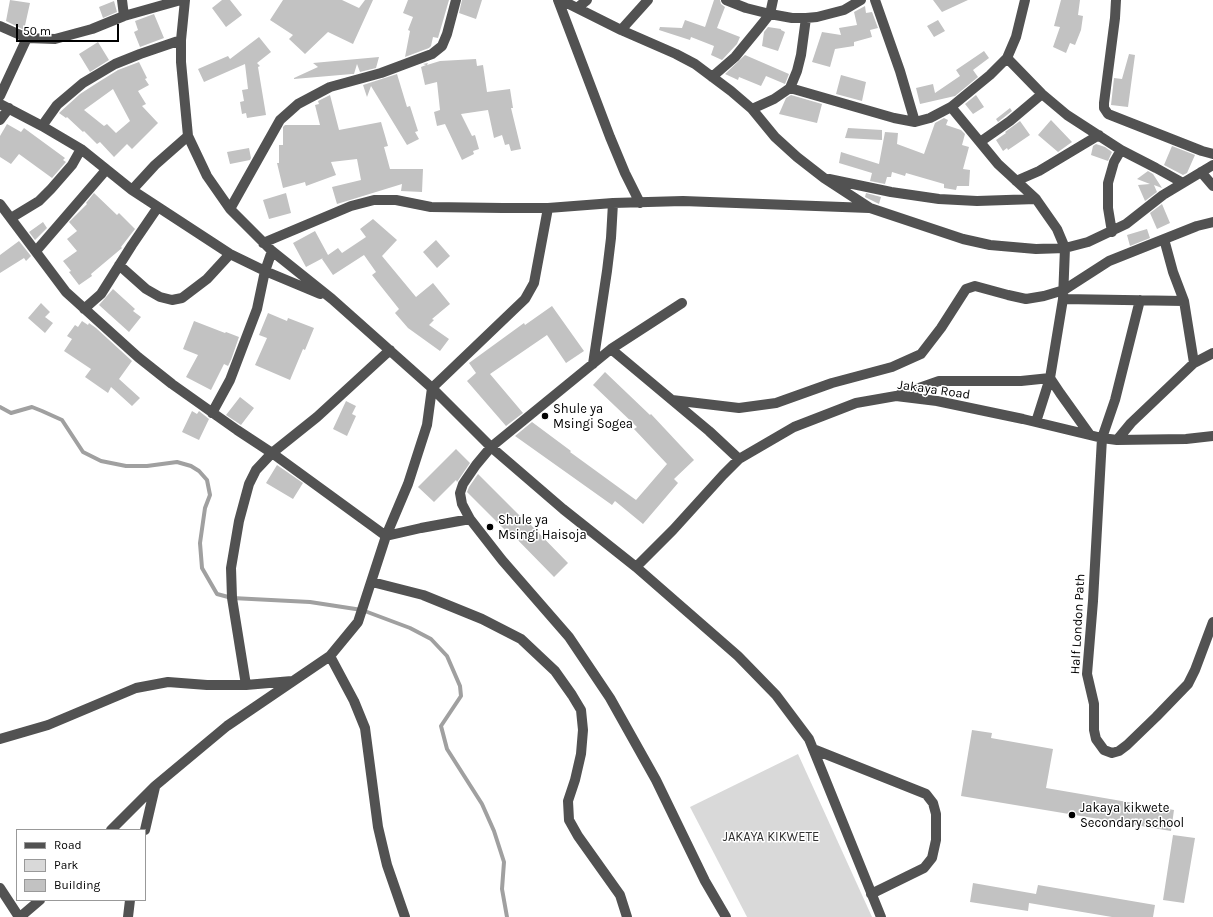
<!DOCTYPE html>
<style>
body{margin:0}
#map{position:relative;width:1213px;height:917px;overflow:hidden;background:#fff;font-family:Karla,sans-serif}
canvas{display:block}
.legend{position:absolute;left:16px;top:829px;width:130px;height:72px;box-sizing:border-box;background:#fff;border:1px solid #999;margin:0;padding:5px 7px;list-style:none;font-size:12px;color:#000}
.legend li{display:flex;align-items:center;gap:8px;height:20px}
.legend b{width:20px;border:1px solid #999}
.scale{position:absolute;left:16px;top:24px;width:103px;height:18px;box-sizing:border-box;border:2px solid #000;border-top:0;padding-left:5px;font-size:12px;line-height:14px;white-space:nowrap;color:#000;-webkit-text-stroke:3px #fff;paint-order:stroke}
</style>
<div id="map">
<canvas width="1213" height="917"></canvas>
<ul class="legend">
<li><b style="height:5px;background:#525252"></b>Road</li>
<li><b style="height:11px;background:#d9d9d9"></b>Park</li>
<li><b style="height:11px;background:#c2c2c2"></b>Building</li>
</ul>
<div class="scale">50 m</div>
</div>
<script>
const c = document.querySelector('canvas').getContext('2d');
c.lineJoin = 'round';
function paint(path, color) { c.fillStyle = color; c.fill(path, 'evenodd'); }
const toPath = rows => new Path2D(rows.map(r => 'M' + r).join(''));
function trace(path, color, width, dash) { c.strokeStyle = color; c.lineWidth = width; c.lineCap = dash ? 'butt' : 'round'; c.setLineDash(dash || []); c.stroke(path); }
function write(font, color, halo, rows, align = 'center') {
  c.font = font + ' Karla,sans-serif'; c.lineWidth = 3; c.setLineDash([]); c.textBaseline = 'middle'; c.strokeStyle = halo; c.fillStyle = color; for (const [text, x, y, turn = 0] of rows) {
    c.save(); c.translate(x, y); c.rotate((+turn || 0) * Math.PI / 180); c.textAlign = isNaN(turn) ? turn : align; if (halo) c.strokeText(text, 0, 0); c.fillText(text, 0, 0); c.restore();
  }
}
const green = toPath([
 [798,754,872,917,747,917,690,807]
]);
const stream = toPath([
 [0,407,11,413,32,407,42,411,62,420,83,452,101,461,126,466,147,466,177,462,191,466,199,471,207,480,210,495,205,508,200,543,202,568,217,594,232,598,310,602,362,610,410,628,431,639,447,656,460,686,461,696,441,726,447,749,482,804,494,831,504,862,502,889,507,917]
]);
const building = toPath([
 [10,0,30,3,24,30,6,21],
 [222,0,230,0,242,15,226,27,212,8],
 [283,0,342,0,359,8,365,0,373,0,353,44,328,32,305,54,289,39,293,35,270,20],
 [408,0,449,0,438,38,433,37,431,46,429,48,405,57,410,31,408,30,413,17,403,13],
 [462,0,482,0,476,19,459,13],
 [714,0,720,0,721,4,725,7,717,28,740,37,737,44,722,60,711,55,714,46,691,37,690,40,659,30,660,27,682,28,685,20,705,27],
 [933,0,968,0,942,12],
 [1061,0,1080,0,1078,15,1083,16,1081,30,1075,45,1070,43,1066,53,1053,47,1060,27,1054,26],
 [114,1,117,12,103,18,99,7],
 [865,6,866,13,872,12,878,28,870,30,872,37,854,42,854,46,835,49,830,67,812,62,822,32,841,35,839,28,857,25,854,12],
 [154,14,164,38,140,47,134,32,138,30,135,21],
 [938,20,945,31,934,37,927,26],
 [768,27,781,29,781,30,785,32,778,51,762,46,764,32],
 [259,37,271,52,257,63,260,66,258,67,266,115,247,118,246,113,242,114,240,102,244,101,242,90,248,89,245,64,204,82,198,69,228,56,230,59],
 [98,42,109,60,90,72,79,54],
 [984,51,989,58,973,70,978,77,955,96,920,104,916,88,933,84,935,93,960,76,956,70],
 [1129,54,1135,55,1128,107,1111,105,1114,78,1122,79],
 [745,55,789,74,785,84,766,76,761,86,739,77,738,80,725,74],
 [379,57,376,68,360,72,357,64,354,74,352,74,294,79,294,78,318,67,313,63],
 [476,59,477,66,483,65,487,92,510,89,513,108,511,108,521,149,511,151,509,144,505,145,502,135,494,138,488,110,461,114,472,136,475,135,479,149,473,151,474,154,462,160,445,124,437,126,434,112,440,110,437,82,425,85,421,67,426,65,423,64,428,63,427,65,440,61],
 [139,62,147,78,145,79,149,85,138,91,146,104,142,106,158,123,132,149,127,144,114,157,100,142,97,144,84,131,83,132,67,117,66,118,59,113,80,94,97,83,118,70],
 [113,89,130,121,116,133,107,124,104,126,84,110],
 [397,74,407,107,410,106,418,131,415,132,419,139,407,145,371,86,367,97,363,85],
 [841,75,866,82,862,101,836,94],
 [330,95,339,130,381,122,388,146,384,147,390,169,423,169,422,192,401,191,402,184,337,204,332,187,361,180,357,159,331,162,336,175,306,186,305,182,283,188,277,163,279,163,279,145,283,145,283,127,285,125,320,125,315,105,319,104,318,101],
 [791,95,822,104,817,123,779,114,786,98],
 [976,95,984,107,973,114,965,104],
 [1010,108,1012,111,998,122,996,119],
 [944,118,948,120,946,125,961,130,965,134,962,145,969,147,963,169,970,170,969,186,957,186,956,190,944,188,944,184,906,173,905,176,892,172,891,177,887,177,885,184,870,181,872,173,839,163,841,152,879,164,885,132,898,133,897,144,924,154,935,123],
 [1051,120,1072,142,1058,152,1038,135],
 [1020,121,1030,135,1008,150,1007,148,1003,151,996,140,1006,133,1005,132],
 [7,124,21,132,24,128,65,158,63,160,66,162,52,178,19,154,11,164,0,157,0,136],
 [848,128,882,130,882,140,845,138],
 [1096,144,1105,147,1112,152,1108,161,1091,155,1093,146],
 [1172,146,1195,155,1187,173,1183,175,1164,165],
 [249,148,251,158,250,160,230,164,227,152],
 [1148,171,1153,174,1162,188,1154,185,1157,192,1145,201,1138,185,1150,184,1137,179],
 [94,193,117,215,119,213,135,229,121,247,122,248,91,274,92,276,79,285,69,272,71,271,63,261,77,251,67,239,77,231,69,222,87,204,86,203],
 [286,193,291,213,269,219,263,200],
 [866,193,881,197,879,204,865,197],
 [1162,204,1170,223,1157,229,1150,213],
 [373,219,397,240,382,256,416,297,433,283,450,304,432,319,434,320,429,325,449,339,440,351,408,328,395,313,399,309,372,275,376,272,364,255,333,275,322,259,323,258,306,267,293,243,315,231,328,255,338,248,342,253,366,237,360,229],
 [43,222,47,228,35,240,29,232],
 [1147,229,1150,238,1130,246,1127,235],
 [436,240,450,256,437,268,423,252],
 [19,241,31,256,26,261,24,258,0,273,0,255],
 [113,289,135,309,133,311,141,317,129,332,99,305],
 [41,303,50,312,45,317,53,323,45,333,28,318],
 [552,306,584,351,566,363,547,335,490,374,523,413,506,426,467,381,476,373,469,363,524,323,525,325],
 [268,313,287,321,288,318,314,328,305,350,303,349,290,380,255,365,267,338,259,335],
 [82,321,88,325,89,323,96,328,132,361,119,379,140,398,132,406,111,387,108,393,85,377,91,369,64,351,72,339,67,336,75,325,78,327],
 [194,321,225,333,226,332,239,337,231,360,228,366,224,364,211,390,186,377,198,355,183,349],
 [605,372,650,415,651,414,694,460,674,479,678,483,643,524,615,501,612,505,515,436,532,422,571,451,570,452,636,500,667,464,634,429,637,427,593,385],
 [240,397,254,408,241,425,226,415],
 [346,401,356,406,352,414,356,416,347,436,333,429],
 [192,411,197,414,199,411,209,419,199,440,182,432],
 [456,449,470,463,457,482,456,480,434,502,418,487],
 [277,465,303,483,293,499,266,483],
 [478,474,527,523,528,522,568,563,554,577,508,530,506,531,467,492,469,487],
 [972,730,992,733,991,738,1053,749,1046,788,1174,810,1171,831,961,796],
 [1173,835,1195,838,1184,903,1163,900],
 [973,883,1036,894,1038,885,1155,905,1153,917,1112,917,1029,903,1028,911,970,902]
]);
const minor = toPath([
 [122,0,124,16],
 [185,0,181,40,181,62,188,136,207,176,230,209,272,251,332,299,432,388,491,447,563,509,636,567,738,656,776,695,809,739,881,917],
 [558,0,610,137,625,173,640,203],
 [561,0,621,30,676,54,695,64,731,91,752,109,775,137,797,157,824,178,870,208,963,239,990,245,1036,249,1065,248,1088,242,1126,224,1163,195,1213,165],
 [726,0,746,8,770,14,792,18,806,18,817,17,844,10,861,0],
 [875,0,900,71,915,122],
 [1116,0,1115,18,1104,103,1104,108,1108,114,1202,151,1213,154],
 [577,8,587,0],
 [0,26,27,38,55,39,92,29,124,16,181,0],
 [621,30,648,0],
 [1007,58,1042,94,1067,115,1121,150,1156,168,1183,183],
 [712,77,735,57,758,29,770,14,773,0],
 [790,88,894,118,915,122,930,118,951,107,990,75,1007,58,1016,37,1025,0],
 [0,96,27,38],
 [0,104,42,126,81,149,132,190,230,254,265,271,320,294],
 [951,107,998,164,1036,199,1057,229,1065,248,1063,299,1050,378,1036,422],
 [752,109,774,99,790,88,797,71,801,55,806,18],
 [0,120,9,108],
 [42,126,57,105,83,83,115,64,140,54,181,40],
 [980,142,1010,121,1042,94],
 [1201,172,1213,186],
 [829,179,891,192,939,199,977,201,1036,199],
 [1016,181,1039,171,1099,135],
 [132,190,155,165,188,136],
 [0,204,66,292,138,357,172,384,237,430,272,453,386,536,421,528,470,519],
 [230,209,280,120,298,104,330,87,381,73,432,54,442,46,447,34,456,0],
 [11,218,39,201,51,189,72,165,81,149],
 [1112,232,1108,208,1108,183,1114,162,1121,150],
 [1164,239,1173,272,1184,301,1194,363],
 [263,243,351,206,374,200,396,200,431,207,503,208,548,208,613,203,683,201,869,208],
 [36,251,106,170],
 [119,265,146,289,160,297,172,300,182,298,207,279,230,254],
 [1063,299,1184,301],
 [1140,300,1115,400,1102,438,1093,601,1087,674,1094,704,1094,730,1096,739,1104,750,1112,753,1119,751,1127,745,1156,717,1188,684,1195,670,1213,622],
 [682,303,611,349,491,447,476,465,463,484,460,493,462,504,470,519,502,560,569,637,610,698,656,780,705,881,726,917],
 [84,309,101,294,132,245,158,207],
 [611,349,709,431,739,459],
 [593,364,607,271,611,238,613,203],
 [899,395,939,381,1021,381,1050,378,1060,393,1090,435],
 [672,400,739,408,776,403,832,383,892,367,921,354,941,328,966,289,975,286,1008,295,1026,299,1044,296,1064,290,1109,261,1197,226,1213,222],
 [212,413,230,380,257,309,265,271,272,251],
 [1117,440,1131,423,1194,363,1213,353],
 [636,567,673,530,723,475,739,459,794,427,856,403,896,396,937,401,1023,419,1102,438,1117,440,1186,439,1213,436],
 [372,582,423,595,482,619,521,639,555,671,572,695,581,710,583,730,581,754,575,780,568,801,569,820,578,836,620,895,627,917],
 [330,656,354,701,365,728,378,827,387,865,405,917],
 [246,685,232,598,231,568,239,521,249,484,256,470,272,453,317,417,390,350],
 [0,739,48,725,136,688,168,682,207,685,246,685,292,681],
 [813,749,926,794,933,803,936,814,936,840,932,858,924,868,871,894],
 [111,830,155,786,227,726,330,656,358,622,386,536,408,484,427,425,432,388,525,299,534,283,548,208],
 [145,830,155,787],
 [0,888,19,917],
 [20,917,40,900],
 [128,917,130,900]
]);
const markers = [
 [545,416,4,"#000"],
 [490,527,4,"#000"],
 [1072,815,4,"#000"]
];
const streetNames = [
 ["Jakaya Road",934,390,8],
 ["Half London Path",1078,624,-87]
];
const poiNames = [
 ["Shule ya",553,409],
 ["Msingi Sogea",553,424],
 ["Shule ya",498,520],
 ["Msingi Haisoja",498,535],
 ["Jakaya kikwete",1080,808],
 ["Secondary school",1080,823]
];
const parkNames = [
 ["JAKAYA KIKWETE",771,837]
];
paint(green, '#d9d9d9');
trace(stream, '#a0a0a0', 4);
paint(building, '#c2c2c2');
trace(minor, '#525252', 10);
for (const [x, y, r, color] of markers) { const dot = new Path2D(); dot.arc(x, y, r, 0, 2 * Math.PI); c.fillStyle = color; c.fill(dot); trace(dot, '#fff', 1.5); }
write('13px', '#000', '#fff', streetNames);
write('13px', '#000', '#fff', poiNames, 'left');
write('13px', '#303030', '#fff', parkNames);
</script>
